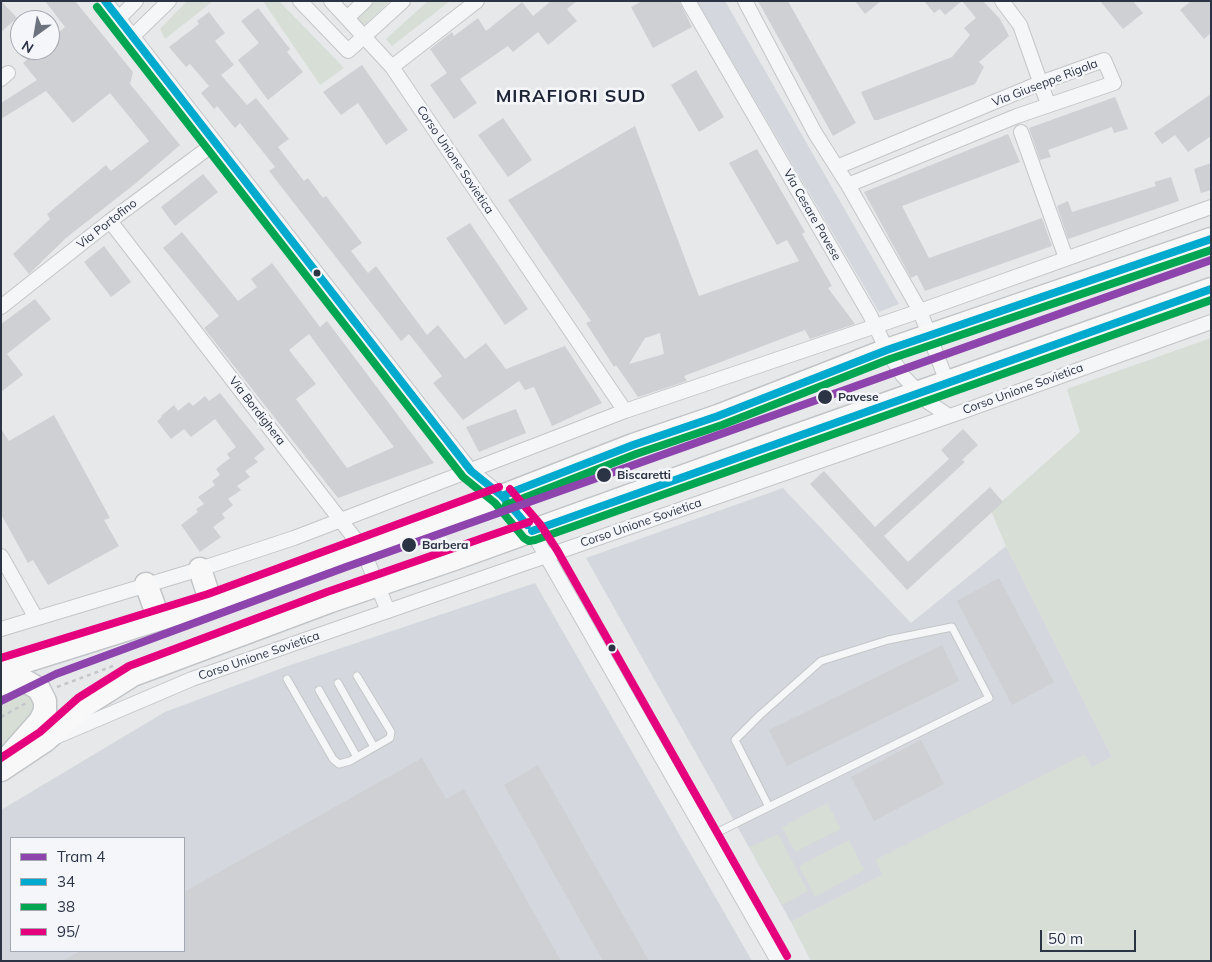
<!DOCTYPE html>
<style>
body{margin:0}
#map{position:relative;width:1212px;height:962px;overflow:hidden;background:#e6e8ea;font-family:Mulish,sans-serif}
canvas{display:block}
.frame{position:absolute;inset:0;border:2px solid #2b3445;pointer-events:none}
.legend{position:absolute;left:10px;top:837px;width:175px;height:115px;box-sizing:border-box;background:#f4f6f9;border:1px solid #a4a8b1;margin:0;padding:6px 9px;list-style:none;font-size:15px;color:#2b3445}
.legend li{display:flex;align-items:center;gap:10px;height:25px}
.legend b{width:25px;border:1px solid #a4a8b1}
.north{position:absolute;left:10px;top:10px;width:50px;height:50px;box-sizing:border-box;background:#f4f6f9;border:1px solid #a4a8b1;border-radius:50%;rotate:212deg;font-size:14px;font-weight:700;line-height:20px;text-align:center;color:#2b3445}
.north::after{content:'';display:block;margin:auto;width:18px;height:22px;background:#6c737f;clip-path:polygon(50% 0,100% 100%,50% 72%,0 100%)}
.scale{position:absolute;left:1040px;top:930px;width:96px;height:22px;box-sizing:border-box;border:2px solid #2b3445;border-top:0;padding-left:6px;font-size:15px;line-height:18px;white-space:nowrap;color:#2b3445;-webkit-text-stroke:4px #f4f6f9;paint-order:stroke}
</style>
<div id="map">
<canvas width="1212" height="962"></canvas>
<div class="frame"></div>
<ul class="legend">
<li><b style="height:6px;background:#8e44ad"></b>Tram 4</li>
<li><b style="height:6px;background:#00a9ce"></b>34</li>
<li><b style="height:6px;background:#00a651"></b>38</li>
<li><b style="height:6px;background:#e5007d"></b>95/</li>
</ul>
<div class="north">N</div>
<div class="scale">50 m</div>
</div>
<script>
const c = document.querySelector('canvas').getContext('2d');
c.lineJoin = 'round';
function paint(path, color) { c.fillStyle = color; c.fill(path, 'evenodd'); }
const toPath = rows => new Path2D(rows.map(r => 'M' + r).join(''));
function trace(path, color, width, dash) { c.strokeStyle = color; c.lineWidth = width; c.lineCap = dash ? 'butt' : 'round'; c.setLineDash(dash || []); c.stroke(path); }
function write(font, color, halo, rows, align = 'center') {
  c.font = font + ' Mulish,sans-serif'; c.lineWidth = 5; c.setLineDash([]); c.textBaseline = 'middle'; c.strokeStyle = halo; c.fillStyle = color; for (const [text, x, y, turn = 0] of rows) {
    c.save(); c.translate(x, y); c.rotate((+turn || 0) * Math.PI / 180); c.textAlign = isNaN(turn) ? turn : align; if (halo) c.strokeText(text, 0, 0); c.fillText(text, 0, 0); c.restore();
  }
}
const built = toPath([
 [697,1,725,1,899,304,879,312],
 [783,488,911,623,1006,546,1112,757,791,922,586,558],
 [535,583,752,961,1,961,1,810,165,712,285,667],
 [11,838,184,838,184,951,11,951]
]);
const green = toPath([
 [187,1,213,1,165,39,160,29],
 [263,1,279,1,344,68,320,85],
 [375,1,390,1,363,26,355,19],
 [428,1,450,1,392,46,386,39],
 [1211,338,1211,961,811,961,791,922,882,875,875,860,1085,754,1092,767,1112,757,1006,546,991,511,1080,432,1067,389],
 [32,689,40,709,1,754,1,692],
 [827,803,841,829,795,852,782,827],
 [778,834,808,891,782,905,749,847],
 [849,840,864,870,815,897,799,866]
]);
const building = toPath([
 [1,1,17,18,1,32],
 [45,1,75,1,133,72,130,84,180,145,136,183,66,238,29,274,13,254,50,219,47,214,106,165,111,171,149,141,110,93,73,123,46,91,1,119,1,103,37,80,23,63,38,50,50,50,50,40,65,27],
 [551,1,577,1,567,9,577,21,548,45,538,32,513,52,508,46,460,79,477,103,454,119,430,85,447,73,430,49,452,32,454,36,478,18,486,31,522,2,533,16],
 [642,1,679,1,692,27,653,48,631,7],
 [758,1,788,1,856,123,833,136],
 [855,1,881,1,865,14],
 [924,1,962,1,945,15,940,9,934,13],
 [962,1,983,1,1000,19,1009,36,979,62,984,67,975,84,878,120,874,120,861,92,952,57,970,35,964,28,976,18],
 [1100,1,1133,1,1143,13,1123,29],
 [1191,1,1211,1,1211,33,1204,39,1180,10],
 [258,8,290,49,287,52,303,72,268,100,238,60,259,43,241,21],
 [209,12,225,33,215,41,234,65,221,75,247,105,256,98,289,139,278,147,304,181,308,178,323,198,326,196,362,243,351,251,368,273,376,266,427,335,438,325,465,359,486,343,506,369,565,346,602,403,552,426,534,387,525,390,519,381,463,420,433,383,442,376,409,334,401,341,269,171,275,167,240,123,235,128,217,106,214,109,201,93,209,86,190,64,186,67,169,47,199,24,197,21],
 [362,65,408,130,386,145,358,103,341,115,323,92],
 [696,70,724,117,699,132,671,85],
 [1211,94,1211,136,1188,152,1175,135,1162,144,1154,133],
 [1115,97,1128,129,1114,133,1112,127,1048,150,1051,157,1040,160,1029,128],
 [503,118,532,160,508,177,478,135],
 [635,126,699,296,799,261,787,240,777,245,729,163,757,149,805,232,802,234,832,286,828,288,855,324,810,339,805,330,684,376,687,381,638,397,616,365,614,367,586,323,591,321,508,200],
 [660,333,664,354,629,364,645,338],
 [1008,134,1020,162,902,206,929,258,1042,218,1052,246,925,291,917,275,911,278,864,192],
 [1211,163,1211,190,1201,193,1194,169],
 [203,174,218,192,175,226,161,207],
 [1171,177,1179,201,1068,239,1057,206,1068,201,1072,212,1156,186,1154,182],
 [470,223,528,309,505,325,446,238],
 [182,232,238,301,257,287,251,279,272,263,320,327,327,321,434,463,338,498,204,328,219,316,163,248],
 [309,334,349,388,394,447,347,468,296,399,316,384,289,350],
 [104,246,131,282,111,297,84,262],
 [35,299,51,319,7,354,23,375,1,392,1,324],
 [220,393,265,449,254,458,258,462,245,471,250,477,237,486,241,490,228,499,233,505,222,514,225,518,213,527,221,537,200,552,181,525,198,512,196,509,204,504,198,497,215,485,212,481,220,475,216,469,230,458,227,454,236,447,215,419,191,437,184,429,171,439,157,421,162,417,161,416,174,405,178,411,189,402,193,406,205,396,209,401],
 [516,409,526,433,479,452,466,427],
 [54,415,110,518,104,520,119,546,48,585,33,560,28,563,1,514,1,429,9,441],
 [963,429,978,445,962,460,965,462,884,536,908,562,990,487,1003,502,907,590,810,484,824,471,875,527,949,459,941,450],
 [999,578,1054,682,1012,705,957,601],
 [942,645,959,681,787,766,769,730],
 [921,740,944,784,874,821,851,777],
 [422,758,446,799,464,789,561,961,63,961,80,951,184,951,184,892],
 [538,765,649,961,603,961,504,785]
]);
const path = toPath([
 [57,687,113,666],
 [1,717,28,702]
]);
const service = toPath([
 [287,679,333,759,339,764,350,761,390,738,391,732,357,676],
 [338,683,374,747],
 [319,690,357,757],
 [708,837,989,698,952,627,888,640,821,661,760,715,735,740,769,807]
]);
const minor = toPath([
 [105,1,471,471,502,496,532,531,778,961],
 [300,1,348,51,403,1],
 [331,1,392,67,625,411],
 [688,1,870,315,887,350,903,376,928,402,949,416],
 [745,1,815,133,848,185,920,311,947,382],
 [1002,1,1020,25,1048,104],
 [347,18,365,1],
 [118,19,136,1],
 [133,36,169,1],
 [392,67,477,1],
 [1,79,8,73],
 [1021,132,1066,258],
 [837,167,1040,83,1104,60,1114,83,1017,116,848,185],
 [110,221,362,548,388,611],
 [1,307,110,221,215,143],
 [1,556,36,618],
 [1,629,200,569,294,538,625,411,920,311,1211,207],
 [58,736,192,679,964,411,1211,322]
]);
const primary = toPath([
 [200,569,211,603],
 [146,584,159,619],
 [1,669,211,603,502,496,633,445,718,416,887,350,1211,239],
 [1,684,17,681,27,682,39,689,45,701,45,711,40,721,10,755],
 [1,770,46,740,84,706,133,675,331,601,454,559,786,439,1211,289]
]);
const bus1 = toPath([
 [105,1,471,471,502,496,527,525],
 [502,496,633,445,718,416,887,350,1211,239],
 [532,531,1211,289]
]);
const bus2 = toPath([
 [97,7,463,477,495,503,524,538,529,541,535,540,1211,300],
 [506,505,636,454,722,425,890,359,1211,250]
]);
const bus3 = toPath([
 [510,489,540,524,557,550,787,956],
 [1,658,208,594,499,487],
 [1,758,40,732,78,698,129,666,327,592,529,522]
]);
const tram1 = toPath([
 [1,701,56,674,346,567,1211,260]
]);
const markers = [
 [317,273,4.5,"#2b3445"],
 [825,397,8,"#2b3445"],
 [604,475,8,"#2b3445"],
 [409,545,8,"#2b3445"],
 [612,648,4.5,"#2b3445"]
];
const streetNames = [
 ["Via Giuseppe Rigola",1045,83,-21],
 ["Corso Unione Sovietica",455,160,56],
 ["Via Cesare Pavese",812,215,60],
 ["Via Portofino",107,224,-38],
 ["Corso Unione Sovietica",1023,389,-20],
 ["Via Bordighera",257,411,52],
 ["Corso Unione Sovietica",641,523,-19],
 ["Corso Unione Sovietica",259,656,-19]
];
const stopNames = [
 ["Pavese",838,397],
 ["Biscaretti",617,475],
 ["Barbera",422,545]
];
const districtNames = [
 ["MIRAFIORI SUD",571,97]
];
paint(built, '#d4d7dd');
paint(green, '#d6ded6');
paint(building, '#ced0d3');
trace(service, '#c4c6c8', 9);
trace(minor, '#c4c6c8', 16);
trace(primary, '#c2c5c8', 25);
trace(path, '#c5c6ca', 2.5, [4, 4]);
trace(service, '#f5f6f7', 7);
trace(minor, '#f5f6f7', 14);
trace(primary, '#f8f8f8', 22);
trace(bus1, '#00a9ce', 8);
trace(bus2, '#00a651', 8);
trace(bus3, '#e5007d', 8);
trace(tram1, '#8e44ad', 8);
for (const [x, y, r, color] of markers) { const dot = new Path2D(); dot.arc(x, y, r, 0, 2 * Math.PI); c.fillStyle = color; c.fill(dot); trace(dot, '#f4f6f9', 2); }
write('12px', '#2b3445', '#f4f6f9', streetNames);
write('bold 12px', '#2b3445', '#f4f6f9', stopNames, 'left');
c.letterSpacing = '1px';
write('bold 18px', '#1d2536', '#f4f6f9', districtNames);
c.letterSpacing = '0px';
</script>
